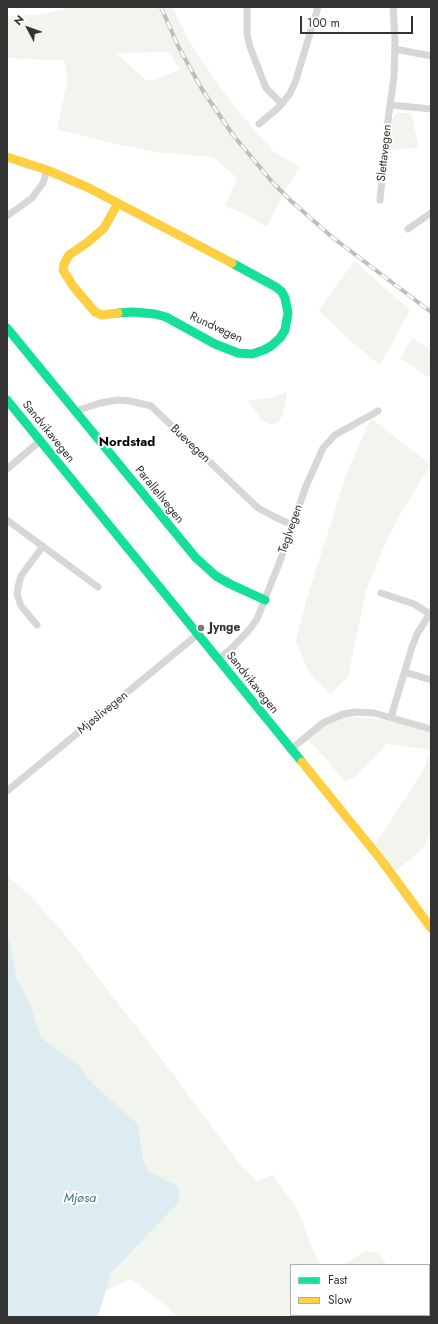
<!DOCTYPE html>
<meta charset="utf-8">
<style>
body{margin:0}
#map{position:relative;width:438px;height:1324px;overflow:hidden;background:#fff;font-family:Jost,sans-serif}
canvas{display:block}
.frame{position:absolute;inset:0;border:8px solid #333;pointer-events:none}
.legend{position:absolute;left:290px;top:1264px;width:140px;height:52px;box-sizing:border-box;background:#fff;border:1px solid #adadad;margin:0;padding:5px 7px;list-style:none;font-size:12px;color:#333}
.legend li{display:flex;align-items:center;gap:8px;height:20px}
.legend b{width:20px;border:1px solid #adadad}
.north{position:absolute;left:8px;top:8px;width:40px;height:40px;-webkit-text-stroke:3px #fff;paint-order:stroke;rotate:311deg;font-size:11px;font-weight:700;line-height:16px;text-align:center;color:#333}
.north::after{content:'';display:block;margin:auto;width:14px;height:18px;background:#333;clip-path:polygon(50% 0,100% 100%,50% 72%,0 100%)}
.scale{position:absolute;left:300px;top:16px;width:113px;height:18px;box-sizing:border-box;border:2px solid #333;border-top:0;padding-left:5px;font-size:12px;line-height:14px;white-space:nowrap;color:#333;-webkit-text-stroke:3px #fff;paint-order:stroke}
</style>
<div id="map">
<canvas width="438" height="1324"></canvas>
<div class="frame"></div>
<ul class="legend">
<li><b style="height:5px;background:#16e098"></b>Fast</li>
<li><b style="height:5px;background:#ffcf43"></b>Slow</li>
</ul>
<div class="north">N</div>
<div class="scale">100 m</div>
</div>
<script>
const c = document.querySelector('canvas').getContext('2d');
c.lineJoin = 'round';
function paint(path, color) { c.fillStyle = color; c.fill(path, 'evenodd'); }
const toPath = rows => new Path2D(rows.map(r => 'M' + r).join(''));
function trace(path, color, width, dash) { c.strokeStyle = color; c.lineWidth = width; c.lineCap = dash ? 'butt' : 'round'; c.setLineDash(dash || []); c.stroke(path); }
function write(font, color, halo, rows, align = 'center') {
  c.font = font + ' Jost,sans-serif'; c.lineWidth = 4; c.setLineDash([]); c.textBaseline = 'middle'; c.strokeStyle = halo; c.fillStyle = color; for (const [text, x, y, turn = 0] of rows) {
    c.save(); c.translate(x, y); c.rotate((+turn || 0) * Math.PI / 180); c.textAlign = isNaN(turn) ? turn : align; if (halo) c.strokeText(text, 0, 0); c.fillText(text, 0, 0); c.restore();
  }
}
const green = toPath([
 [70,7,172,7,190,43,219,86,253,129,275,153,300,167,285,190,267,227,247,215,225,206,237,178,213,157,157,152,115,144,57,129,68,78,64,60,20,59,7,57,7,9,8,16,38,15,65,9],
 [170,52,180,70,150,81,146,80,117,54,125,53],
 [397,113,411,113,419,148,388,150,391,120],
 [354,261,410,310,380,365,348,339,319,310],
 [413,338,431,350,431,373,428,377,400,358],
 [287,392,283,414,278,423,271,424,262,421,248,401,270,398],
 [371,418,431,465,400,514,382,550,366,591,348,677,330,694,310,675,296,641,307,598,347,472],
 [334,715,387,720,431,731,431,750,387,744,356,776,345,782,316,748,303,736],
 [431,751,431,830,424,848,393,873,374,846,423,771],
 [7,875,29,895,58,926,167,1066,243,1168,257,1181,273,1175,298,1210,313,1251,321,1265,291,1265,291,1315,406,1315,405,1317,178,1317,160,1301,131,1279,105,1291,111,1273,180,1201,178,1186,147,1170,143,1158,138,1124,94,1085,76,1062,41,1038,31,1007,17,979,9,938,7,936],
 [364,1252,378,1252,387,1265,344,1265]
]);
const water = toPath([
 [7,936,9,938,17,979,31,1007,41,1038,76,1062,94,1085,138,1124,143,1158,147,1170,178,1186,180,1201,111,1273,98,1317,7,1317]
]);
const street = toPath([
 [247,7,247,34,250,47,266,88,282,104],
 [395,49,431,56],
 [391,105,431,109],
 [259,124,278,108,289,95,295,83,318,7],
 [380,200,387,127,394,77,395,41,393,7],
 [7,216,32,198,43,183,47,170],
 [408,229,431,213],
 [76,413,82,409,100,403,118,400,130,401,151,406,258,508,275,517,292,525],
 [7,469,40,441],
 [7,520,98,587],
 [381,593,414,604,430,614],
 [37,625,21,606,17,594,19,583,21,576,43,546],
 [218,660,232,648,249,630,257,619,280,561,306,486,323,448,335,435,378,411],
 [405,672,431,680],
 [391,717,412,647,417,634,431,612],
 [290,750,323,723,343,714,356,712,374,713,431,729],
 [7,791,197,635]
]);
const fast = toPath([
 [118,313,133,312,155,314,166,317,215,344,238,353,252,354,264,350,271,346,280,338,285,330,288,313,285,298,282,292,276,287,232,263],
 [7,328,196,558,216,576,230,584,265,600],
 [7,400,302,762]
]);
const slow = toPath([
 [7,157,47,170,87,187,232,263],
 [118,203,104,228,88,242,69,255,64,264,63,270,73,286,95,312,102,315,118,313],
 [302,762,382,861,431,928]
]);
const rail = toPath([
 [161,7,178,46,203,91,233,135,273,183,290,200,332,237,431,312]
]);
const markers = [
 [201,628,4,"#7a7a7a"]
];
const streetNames = [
 ["Slettavegen",385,153,-84],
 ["Rundvegen",216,328,25],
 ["Sandvikavegen",48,432,51],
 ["Buevegen",190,444,43],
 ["Parallellvegen",159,495,51],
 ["Teglvegen",291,529,-71],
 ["Sandvikavegen",252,683,51],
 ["Mjøslivegen",103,713,-39]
];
const poiNames = [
 ["Jynge",209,628]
];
const neighbourhoodNames = [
 ["Nordstad",127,443]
];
const waterNames = [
 ["Mjøsa",80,1199]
];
paint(green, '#f1f5ed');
paint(water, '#ddebf3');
trace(street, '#d7d7d7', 7);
trace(fast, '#16e098', 9);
trace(slow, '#ffcf43', 9);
trace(rail, '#bebebe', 4);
trace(rail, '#fff', 2.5, [8]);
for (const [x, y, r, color] of markers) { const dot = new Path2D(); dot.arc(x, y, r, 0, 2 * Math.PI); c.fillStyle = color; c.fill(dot); trace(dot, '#fff', 1.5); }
write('12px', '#333', '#fff', streetNames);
write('bold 12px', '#333', '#fff', poiNames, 'left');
write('bold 13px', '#000', '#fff', neighbourhoodNames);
write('italic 13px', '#3f7597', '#fff', waterNames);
</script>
